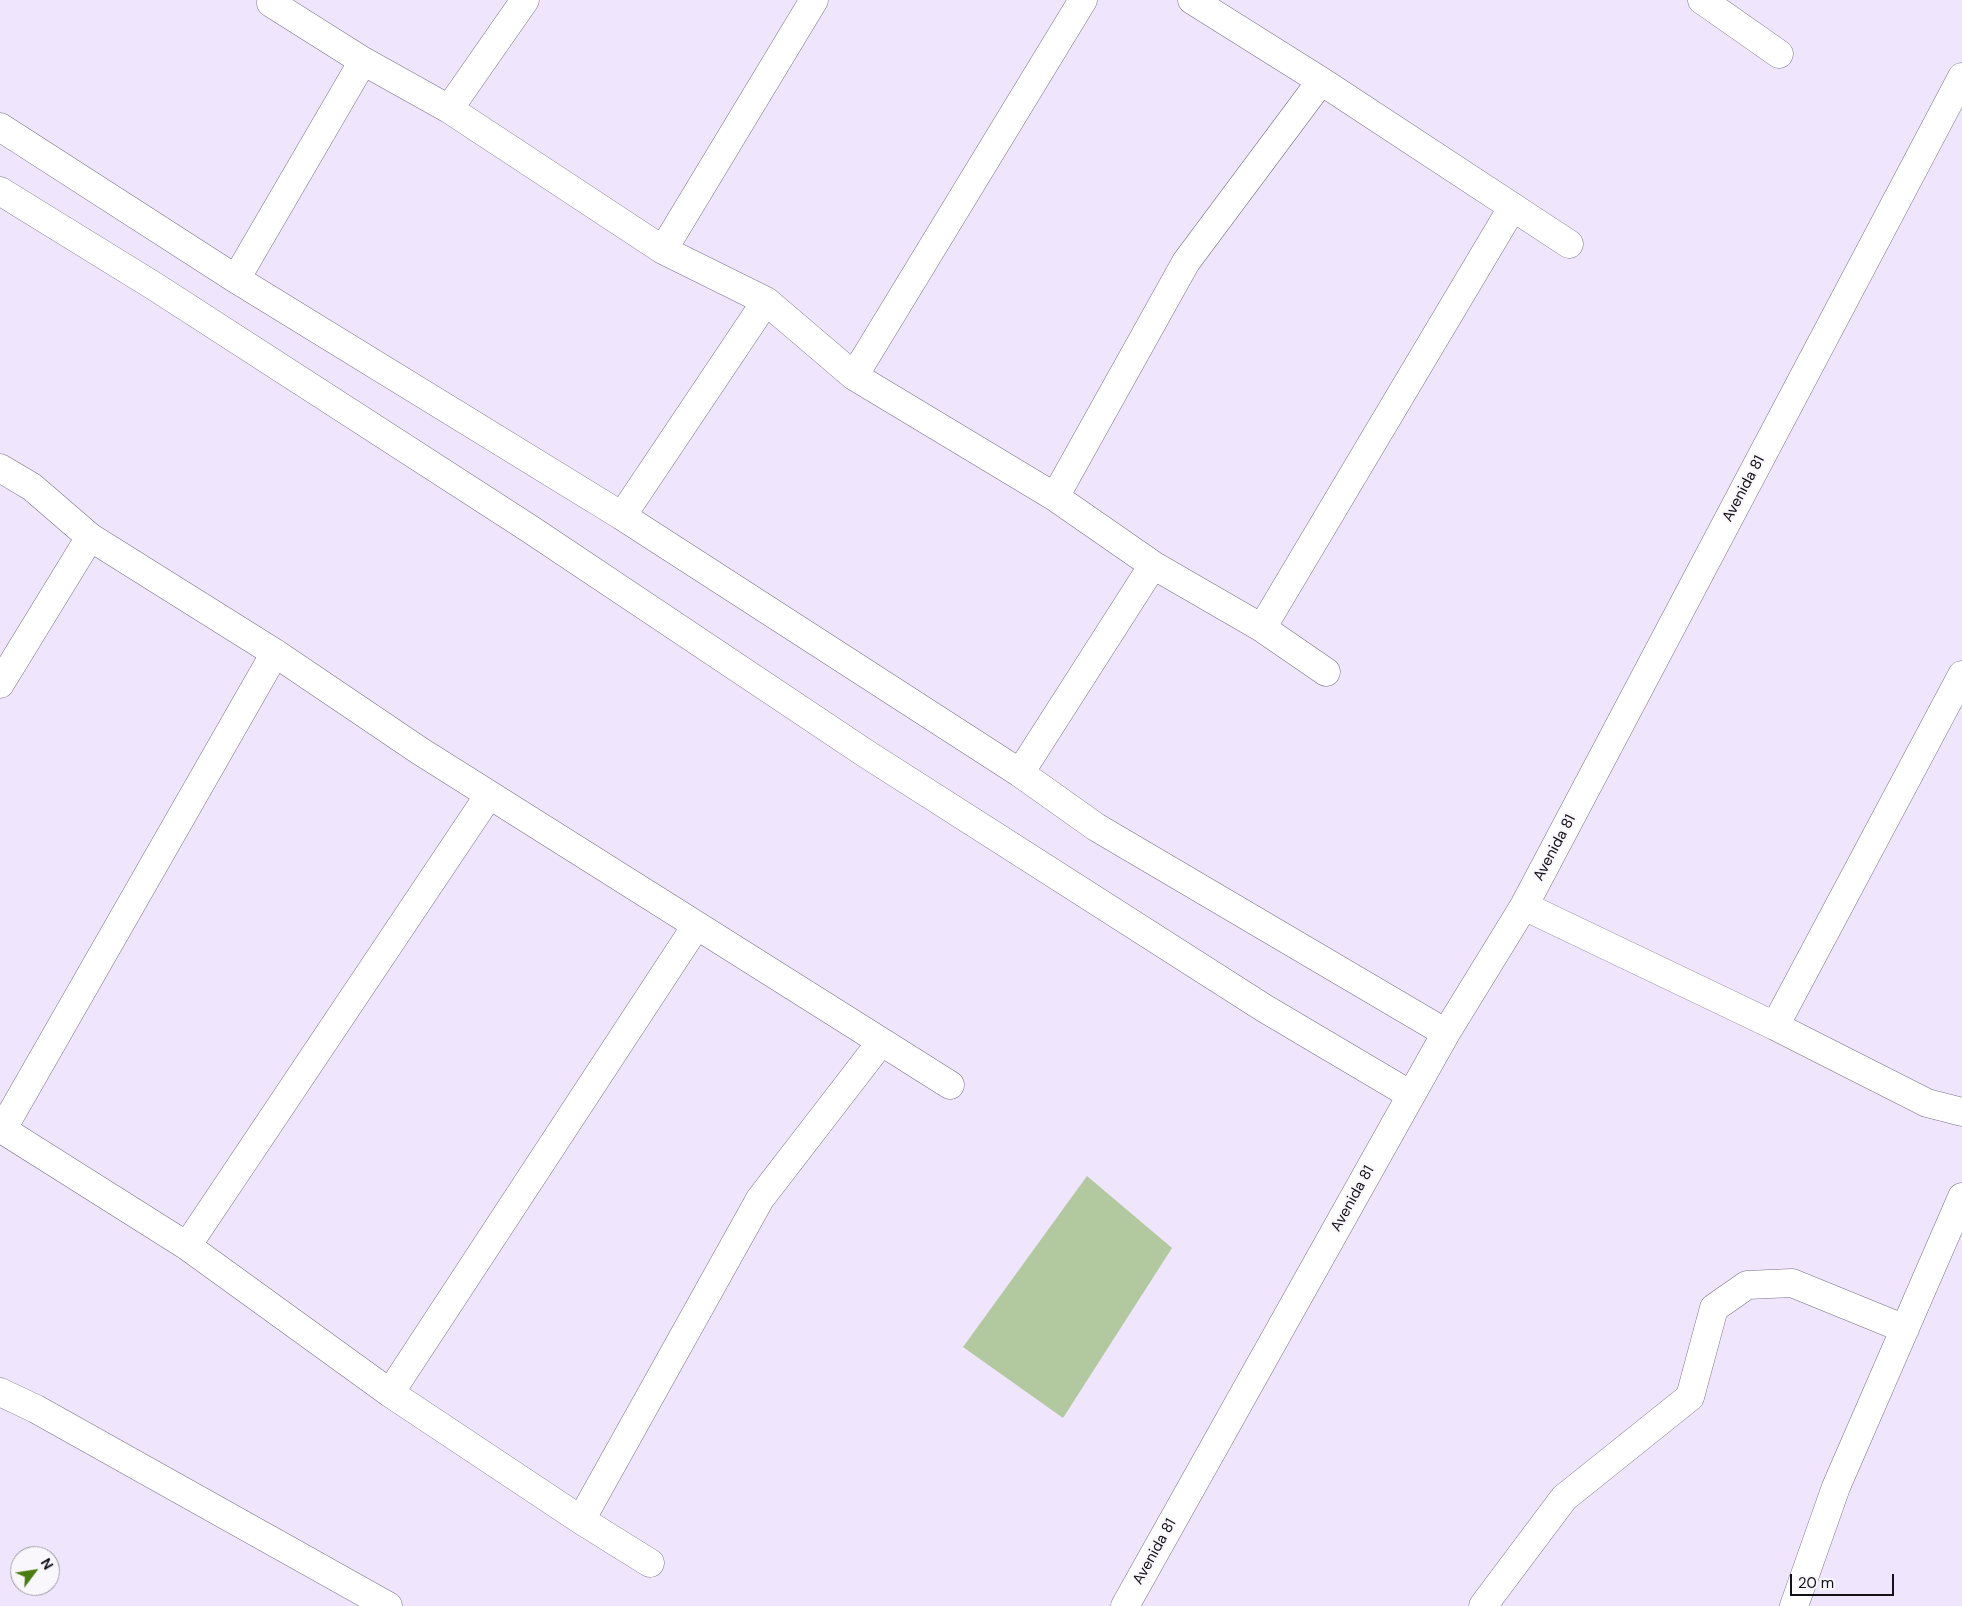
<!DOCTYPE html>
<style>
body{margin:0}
#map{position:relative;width:1962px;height:1606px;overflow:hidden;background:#efe6fd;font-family:"DM Sans",sans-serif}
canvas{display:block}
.north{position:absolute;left:10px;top:1546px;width:50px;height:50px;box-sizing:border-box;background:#f9f7fc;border:1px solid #9d9ba1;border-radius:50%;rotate:59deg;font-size:14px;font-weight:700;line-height:20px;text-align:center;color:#131018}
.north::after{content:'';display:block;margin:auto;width:18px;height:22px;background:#497d10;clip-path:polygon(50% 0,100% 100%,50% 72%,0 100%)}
.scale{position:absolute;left:1790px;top:1574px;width:104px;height:22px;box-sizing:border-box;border:2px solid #131018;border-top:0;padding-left:6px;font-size:15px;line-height:18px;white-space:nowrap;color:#131018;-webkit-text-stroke:4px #f9f7fc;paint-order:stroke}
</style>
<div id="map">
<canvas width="1962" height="1606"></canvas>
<div class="north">N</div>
<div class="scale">20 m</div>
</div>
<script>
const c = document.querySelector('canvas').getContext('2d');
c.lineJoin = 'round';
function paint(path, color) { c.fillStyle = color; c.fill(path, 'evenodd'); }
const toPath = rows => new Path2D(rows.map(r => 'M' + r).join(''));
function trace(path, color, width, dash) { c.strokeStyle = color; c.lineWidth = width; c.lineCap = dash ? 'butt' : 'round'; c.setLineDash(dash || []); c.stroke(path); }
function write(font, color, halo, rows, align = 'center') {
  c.font = font + ' "DM Sans",sans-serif'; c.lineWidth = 4; c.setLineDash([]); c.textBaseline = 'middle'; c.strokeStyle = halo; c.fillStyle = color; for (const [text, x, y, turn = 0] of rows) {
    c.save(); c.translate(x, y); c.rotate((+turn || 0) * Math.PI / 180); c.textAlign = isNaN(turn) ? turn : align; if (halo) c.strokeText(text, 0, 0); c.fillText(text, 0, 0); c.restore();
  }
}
const green = toPath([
 [1087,1176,1172,1248,1063,1418,963,1347]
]);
const minor = toPath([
 [273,0,271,3,363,61,449,109,663,250,766,301,854,376,1055,497,1153,565,1262,628,1326,672],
 [1192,0,1321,81,1569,244],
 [1702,0,1779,54],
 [449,109,525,0],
 [0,127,236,279,622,516,1020,773,1096,827,1446,1033],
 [0,191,154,286,530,529,865,753,1264,1008,1411,1095],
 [663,250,814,0],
 [236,279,363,61],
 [854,376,1083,0],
 [0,468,32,487,90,537,275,653,420,751,950,1085],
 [1055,497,1186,262,1321,81],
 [622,516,766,301],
 [1262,628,1512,208],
 [0,684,90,537],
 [1020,773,1153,565],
 [1524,906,1775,1026,1927,1103,1962,1112],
 [1775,1026,1962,675],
 [0,1128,187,1246,390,1393,581,1520,650,1563],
 [2,1130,275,653],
 [187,1246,489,795],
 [0,1392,36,1409,388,1606],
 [390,1393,696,926],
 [581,1520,760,1199,881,1042],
 [1125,1606,1446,1033,1524,906,1962,77],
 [1483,1606,1564,1498,1690,1397,1714,1308,1747,1285,1792,1283,1905,1329],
 [1794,1606,1836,1487,1962,1197]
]);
const streetNames = [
 ["Avenida 81",1744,489,-62],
 ["Avenida 81",1555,848,-62],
 ["Avenida 81",1353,1199,-61],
 ["Avenida 81",1155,1552,-61]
];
paint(green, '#b2c89e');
trace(minor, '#797185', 29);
trace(minor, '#fff', 28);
write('15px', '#131018', '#f9f7fc', streetNames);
</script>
